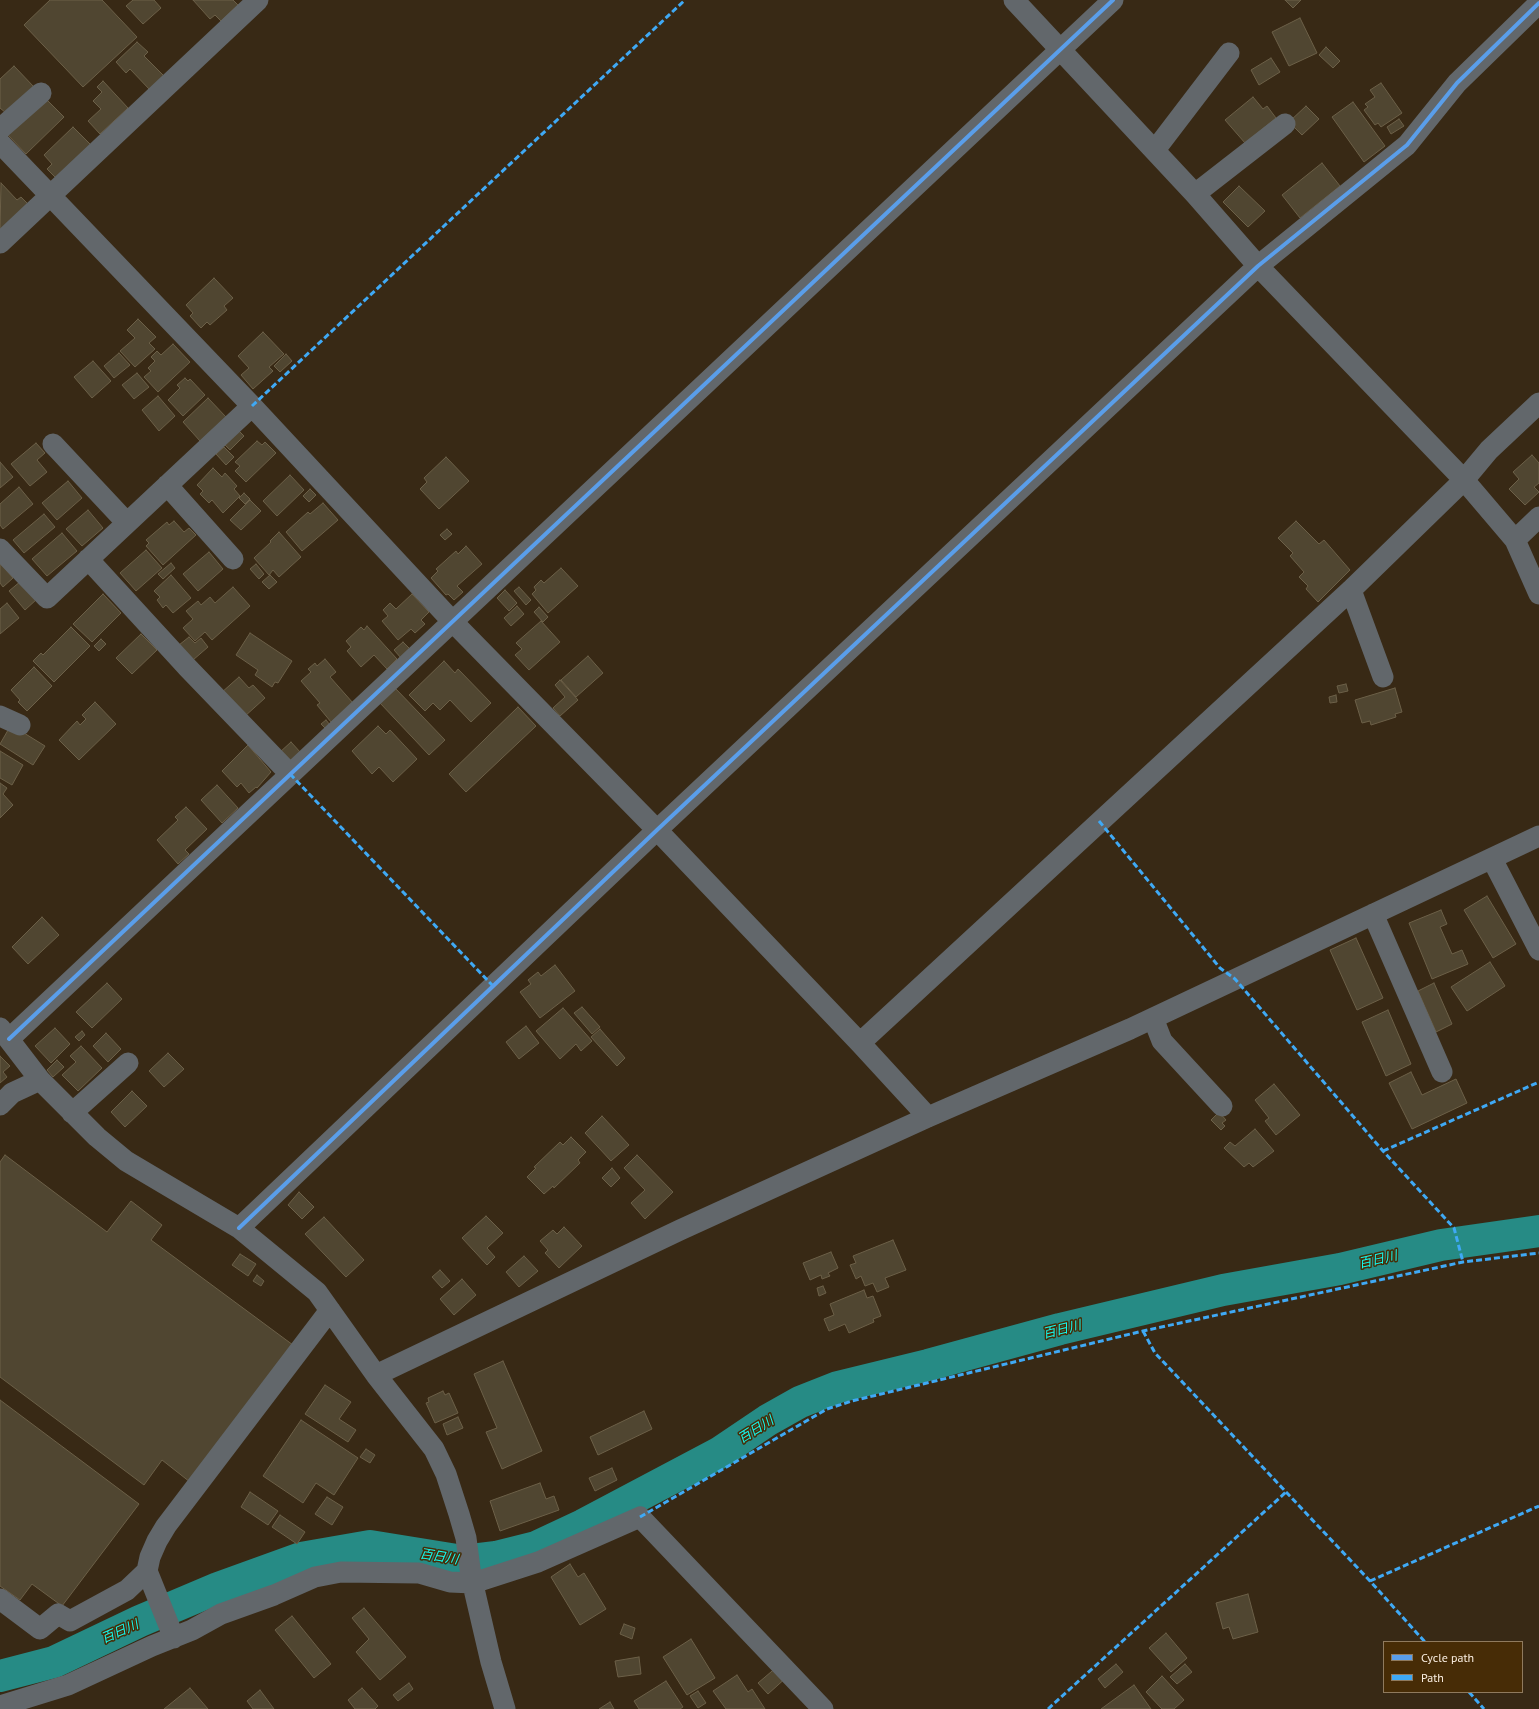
<!DOCTYPE html>
<meta charset="utf-8">
<style>
body{margin:0}
#map{position:relative;width:1539px;height:1709px;overflow:hidden;background:#382915;font-family:"PT Sans",sans-serif}
canvas{display:block}
.legend{position:absolute;left:1383px;top:1641px;width:140px;height:52px;box-sizing:border-box;background:#472c06;border:1px solid #8f7a5e;margin:0;padding:5px 7px;list-style:none;font-size:12px;color:#fbefe2}
.legend li{display:flex;align-items:center;gap:8px;height:20px}
.legend b{width:20px;border:1px solid #8f7a5e}
</style>
<div id="map">
<canvas width="1539" height="1709"></canvas>
<ul class="legend">
<li><b style="height:5px;background:#5a9eea"></b>Cycle path</li>
<li><b style="height:5px;background:#3fa9f5"></b>Path</li>
</ul>
</div>
<script>
const c = document.querySelector('canvas').getContext('2d');
c.lineJoin = 'round';
const toPath = rows => new Path2D(rows.map(r => 'M' + r).join(''));
function trace(path, color, width, dash) { c.strokeStyle = color; c.lineWidth = width; c.lineCap = dash ? 'butt' : 'round'; c.setLineDash(dash || []); c.stroke(path); }
function paint(path, color) { c.fillStyle = color; c.fill(path, 'evenodd'); }
function write(font, color, halo, rows, align = 'center') {
  c.font = font + ' "PT Sans","Noto Sans JP",sans-serif'; c.lineWidth = 3; c.setLineDash([]); c.textBaseline = 'middle'; c.strokeStyle = halo; c.fillStyle = color; for (const [text, x, y, turn = 0] of rows) {
    c.save(); c.translate(x, y); c.rotate((+turn || 0) * Math.PI / 180); c.textAlign = isNaN(turn) ? turn : align; if (halo) c.strokeText(text, 0, 0); c.fillText(text, 0, 0); c.restore();
  }
}
const river = toPath([
 [0,1676,54,1662,140,1621,218,1588,301,1558,370,1546,463,1561,496,1557,536,1547,583,1525,719,1453,768,1420,800,1402,838,1387,928,1365,1060,1329,1223,1290,1340,1269,1441,1245,1539,1231]
]);
const building = toPath([
 [50,0,102,0,137,37,83,87,24,25,50,0],
 [133,0,154,0,161,8,143,24,126,6,133,0],
 [193,0,233,0,238,5,221,21,215,15,210,19,193,0],
 [1285,0,1301,0,1293,8,1285,0],
 [1300,18,1317,53,1289,66,1272,32,1300,18],
 [137,42,148,52,144,56,164,76,150,90,130,69,126,73,116,62,137,42],
 [1326,47,1340,61,1333,68,1319,55,1326,47],
 [1271,58,1280,72,1259,85,1251,70,1271,58],
 [14,66,34,87,6,113,0,108,0,79,14,66],
 [103,81,128,108,100,134,88,121,101,109,93,101,102,92,97,87,103,81],
 [1381,83,1402,113,1381,127,1378,123,1375,125,1364,110,1368,107,1365,104,1375,97,1370,90,1381,83],
 [1253,97,1263,109,1267,106,1276,118,1245,143,1225,120,1253,97],
 [45,98,64,117,26,154,7,134,45,98],
 [1353,102,1385,146,1364,162,1332,117,1353,102],
 [1306,106,1319,119,1302,135,1289,122,1306,106],
 [1399,119,1404,126,1391,134,1387,127,1399,119],
 [73,127,91,145,56,178,47,169,52,164,44,155,73,127],
 [1322,163,1340,186,1300,218,1282,195,1322,163],
 [1,183,17,200,21,197,28,204,0,230,1,183],
 [1239,186,1265,211,1248,227,1223,202,1239,186],
 [214,278,233,298,224,306,227,310,210,325,207,322,201,328,190,316,193,313,186,305,214,278],
 [138,319,156,337,149,343,155,349,135,367,120,351,135,338,127,330,138,319],
 [263,332,284,354,269,367,273,371,253,389,241,375,249,368,238,356,263,332],
 [173,344,190,362,158,392,144,377,151,371,148,368,155,361,151,357,157,351,161,355,173,344],
 [119,353,130,365,114,378,104,366,119,353],
 [286,354,292,361,280,372,274,366,286,354],
 [93,361,111,381,92,398,74,377,93,361],
 [137,373,149,387,134,399,122,385,137,373],
 [185,378,188,381,190,379,205,395,183,416,168,400,180,388,177,385,185,378],
 [158,396,175,416,159,431,142,410,158,396],
 [208,398,226,417,200,441,183,422,208,398],
 [239,431,244,436,230,450,225,445,239,431],
 [257,441,262,445,265,442,276,453,246,482,235,471,240,466,235,462,257,441],
 [36,443,45,453,37,460,47,472,30,486,11,464,36,443],
 [224,447,234,457,226,465,216,454,224,447],
 [1532,455,1539,463,1539,483,1534,487,1539,492,1525,505,1509,489,1519,479,1513,472,1532,455],
 [446,457,469,481,439,509,420,489,427,482,424,478,446,457],
 [0,462,13,477,0,488,0,462],
 [213,468,222,477,225,473,237,486,234,489,240,496,223,513,212,500,209,503,200,494,203,491,197,485,213,468],
 [290,475,304,490,277,516,263,501,290,475],
 [68,481,82,498,57,520,42,503,68,481],
 [19,487,33,504,3,529,0,525,0,504,19,487],
 [310,489,316,495,309,502,303,496,310,489],
 [244,493,250,499,245,504,239,498,244,493],
 [250,500,261,511,241,530,230,520,250,500],
 [323,503,338,520,302,551,286,532,308,512,310,514,323,503],
 [88,510,103,528,82,546,66,529,88,510],
 [44,514,55,527,24,553,13,540,44,514],
 [174,521,184,532,189,528,196,535,163,565,146,546,149,543,146,540,167,522,169,525,174,521],
 [1296,521,1319,544,1324,540,1350,570,1318,602,1306,589,1308,586,1299,577,1304,572,1290,556,1293,553,1278,538,1296,521],
 [447,529,452,534,445,540,440,535,447,529],
 [279,532,301,557,279,577,273,570,269,575,254,558,271,542,270,541,279,532],
 [62,533,77,551,47,576,32,559,62,533],
 [466,546,482,564,457,586,463,592,454,600,448,594,446,595,431,578,438,571,436,569,456,551,458,554,466,546],
 [146,550,162,568,136,591,120,573,146,550],
 [209,552,223,569,198,591,183,574,209,552],
 [0,563,13,578,3,587,0,583,0,563],
 [171,563,175,568,163,579,158,574,171,563],
 [256,564,264,574,259,579,250,569,256,564],
 [561,568,578,586,548,613,532,594,536,590,534,587,541,580,544,583,561,568],
 [171,575,191,598,173,613,166,605,163,608,157,600,160,597,154,591,171,575],
 [270,575,277,582,269,589,262,582,270,575],
 [21,581,37,599,25,610,9,591,21,581],
 [233,587,250,606,212,640,205,632,195,641,183,628,193,619,186,611,198,601,201,605,210,597,215,603,233,587],
 [519,587,531,600,526,605,514,591,519,587],
 [505,590,517,603,509,611,497,598,505,590],
 [103,594,121,613,92,642,73,624,103,594],
 [412,594,429,612,421,620,425,624,415,633,411,629,398,640,382,621,388,616,383,610,390,603,396,609,412,594],
 [7,603,19,618,0,634,0,609,7,603],
 [517,606,524,614,511,626,504,618,517,606],
 [539,607,548,617,543,622,534,612,539,607],
 [541,621,560,642,529,670,515,655,522,649,516,643,541,621],
 [367,626,397,659,387,669,374,655,361,667,347,651,351,647,346,641,361,627,364,630,367,626],
 [71,627,90,646,54,682,33,661,41,653,43,655,71,627],
 [250,633,292,661,278,683,275,682,272,687,255,675,258,670,236,655,250,633],
 [141,634,157,650,132,674,116,658,141,634],
 [189,637,195,643,201,638,208,647,193,660,179,645,189,637],
 [101,639,106,644,99,651,94,646,101,639],
 [403,642,410,649,401,658,394,650,403,642],
 [588,656,603,673,576,697,561,680,588,656],
 [325,659,336,672,330,677,353,703,331,722,317,705,320,703,301,681,311,672,308,669,315,663,317,666,325,659],
 [444,661,455,673,458,669,491,703,471,722,450,700,440,710,433,703,425,711,409,695,444,661],
 [34,667,52,686,27,711,18,702,20,700,11,690,34,667],
 [239,677,249,688,253,685,265,698,244,717,221,693,239,677],
 [560,680,578,700,560,716,553,708,565,697,555,685,560,680],
 [1346,684,1348,691,1339,693,1337,686,1346,684],
 [395,688,445,740,429,755,380,703,395,688],
 [1395,688,1402,712,1395,714,1396,717,1371,725,1370,721,1362,723,1355,700,1395,688],
 [1336,695,1337,702,1330,703,1329,697,1336,695],
 [95,702,116,724,79,760,59,740,77,721,80,725,86,719,82,715,95,702],
 [518,707,536,726,466,792,449,774,518,707],
 [326,720,330,725,326,729,321,724,326,720],
 [11,725,45,746,33,765,0,744,11,725],
 [378,726,386,734,390,730,417,759,393,782,379,767,372,774,352,751,378,726],
 [291,742,301,753,289,763,279,753,291,742],
 [248,745,271,772,257,788,256,787,249,793,241,783,237,787,222,771,248,745],
 [0,751,23,765,12,785,0,778,0,751],
 [0,783,7,788,3,794,13,805,0,818,0,783],
 [217,785,238,808,222,823,201,800,217,785],
 [186,807,207,829,185,850,189,854,178,864,157,840,178,820,175,817,186,807],
 [1487,896,1516,944,1493,958,1464,910,1487,896],
 [1441,910,1447,924,1440,927,1452,954,1462,950,1468,964,1432,979,1409,923,1441,910],
 [42,917,59,935,28,964,12,947,42,917],
 [1356,938,1383,998,1357,1010,1330,950,1356,938],
 [1490,962,1505,986,1467,1011,1451,987,1490,962],
 [555,965,575,991,540,1018,520,992,531,984,528,980,538,972,541,976,555,965],
 [107,983,122,999,92,1028,76,1012,107,983],
 [1434,983,1452,1024,1436,1032,1418,991,1434,983],
 [582,1007,600,1027,592,1034,574,1013,582,1007],
 [563,1008,592,1041,581,1051,576,1044,560,1059,536,1031,563,1008],
 [1388,1010,1411,1064,1386,1076,1362,1022,1388,1010],
 [526,1026,539,1043,519,1059,506,1042,526,1026],
 [55,1028,70,1044,51,1063,35,1046,55,1028],
 [600,1029,625,1058,617,1066,591,1037,600,1029],
 [82,1031,85,1035,79,1041,75,1037,82,1031],
 [106,1033,121,1049,108,1062,93,1046,106,1033],
 [81,1046,102,1068,78,1091,62,1075,76,1062,70,1056,81,1046],
 [168,1053,184,1069,164,1087,149,1071,168,1053],
 [0,1056,10,1066,3,1072,7,1077,0,1083,0,1056],
 [57,1060,64,1067,53,1077,47,1070,57,1060],
 [1411,1072,1422,1095,1456,1079,1467,1103,1412,1129,1389,1083,1411,1072],
 [1274,1084,1300,1115,1276,1135,1265,1121,1269,1118,1255,1100,1274,1084],
 [132,1091,147,1106,125,1127,111,1112,132,1091],
 [1219,1112,1226,1120,1222,1123,1225,1126,1221,1130,1211,1120,1219,1112],
 [602,1116,629,1145,611,1161,585,1133,602,1116],
 [1255,1129,1274,1151,1253,1167,1249,1163,1244,1167,1224,1148,1230,1142,1235,1146,1255,1129],
 [571,1137,586,1152,578,1160,580,1163,554,1188,553,1186,544,1194,527,1177,536,1168,534,1167,560,1142,563,1145,571,1137],
 [5,1155,107,1232,131,1201,162,1225,151,1240,293,1345,190,1482,162,1460,144,1485,0,1377,0,1162,5,1155],
 [637,1155,673,1192,645,1219,631,1203,645,1190,624,1168,637,1155],
 [612,1168,620,1178,611,1187,602,1178,612,1168],
 [299,1192,314,1207,302,1219,288,1205,299,1192],
 [486,1216,503,1233,487,1248,495,1257,487,1265,462,1238,486,1216],
 [324,1217,364,1260,346,1277,305,1234,324,1217],
 [564,1227,582,1246,559,1268,545,1253,548,1250,540,1241,553,1230,557,1234,564,1227],
 [893,1240,906,1270,885,1278,889,1287,877,1292,873,1283,865,1286,861,1276,856,1279,850,1265,856,1263,853,1256,893,1240],
 [831,1252,838,1268,828,1273,830,1276,822,1279,821,1275,810,1280,803,1263,831,1252],
 [240,1254,256,1264,248,1276,232,1265,240,1254],
 [524,1256,538,1271,519,1287,506,1272,524,1256],
 [440,1270,450,1281,442,1288,432,1277,440,1270],
 [257,1275,264,1281,261,1286,253,1281,257,1275],
 [462,1279,476,1295,454,1315,440,1299,462,1279],
 [823,1286,826,1293,819,1296,817,1288,823,1286],
 [864,1290,867,1298,873,1296,881,1316,873,1319,874,1322,849,1333,845,1324,829,1331,824,1319,834,1315,830,1304,864,1290],
 [503,1361,542,1451,502,1469,486,1432,497,1428,474,1374,503,1361],
 [325,1385,351,1402,339,1419,356,1430,348,1442,305,1414,325,1385],
 [443,1391,445,1395,449,1393,458,1413,435,1423,426,1403,429,1402,428,1398,443,1391],
 [0,1400,139,1504,62,1606,32,1584,20,1600,0,1586,0,1400],
 [644,1411,652,1429,598,1455,590,1437,644,1411],
 [458,1417,463,1428,447,1435,443,1424,458,1417],
 [301,1420,358,1458,334,1495,316,1483,303,1503,263,1476,301,1420],
 [366,1449,375,1455,370,1463,360,1457,366,1449],
 [612,1468,617,1480,595,1491,589,1478,612,1468],
 [540,1483,546,1499,554,1496,559,1510,500,1531,490,1501,540,1483],
 [250,1492,278,1511,268,1525,241,1507,250,1492],
 [327,1497,343,1507,332,1525,315,1514,327,1497],
 [280,1515,305,1532,297,1544,272,1527,280,1515],
 [570,1564,578,1577,584,1573,606,1609,580,1625,551,1577,570,1564],
 [1248,1594,1258,1632,1233,1639,1229,1627,1223,1629,1216,1603,1248,1594],
 [364,1608,406,1657,380,1680,356,1652,369,1639,352,1618,364,1608],
 [292,1616,331,1664,314,1678,275,1630,292,1616],
 [624,1624,635,1628,632,1639,620,1634,624,1624],
 [1166,1633,1187,1658,1171,1672,1149,1648,1166,1633],
 [691,1639,715,1678,687,1695,663,1657,691,1639],
 [639,1657,641,1674,618,1677,615,1661,639,1657],
 [1116,1664,1123,1672,1105,1688,1098,1679,1116,1664],
 [1185,1664,1192,1672,1177,1684,1170,1677,1185,1664],
 [778,1666,788,1676,768,1694,758,1683,778,1666],
 [737,1675,748,1692,752,1689,765,1709,726,1709,713,1691,737,1675],
 [1162,1676,1184,1700,1174,1709,1162,1709,1146,1692,1162,1676],
 [666,1681,683,1707,680,1709,639,1709,634,1701,666,1681],
 [409,1683,413,1689,398,1701,393,1695,409,1683],
 [1134,1685,1151,1709,1101,1709,1134,1685],
 [190,1688,208,1709,164,1709,190,1688],
 [362,1688,378,1706,375,1709,355,1709,348,1700,362,1688],
 [260,1690,274,1709,253,1709,247,1701,260,1690],
 [698,1691,706,1703,698,1708,690,1696,698,1691],
 [610,1702,614,1709,599,1709,610,1702]
]);
const minor = toPath([
 [1014,0,1195,194,1258,266,1464,480,1515,540,1539,594],
 [0,129,41,93],
 [0,143,252,406,453,622,657,830,860,1043,928,1117],
 [1155,150,1229,53],
 [1195,194,1285,124],
 [0,243,258,0],
 [53,444,127,523],
 [167,485,233,559],
 [1515,540,1539,517],
 [0,549,47,598,252,406],
 [88,559,187,667,290,774],
 [1351,590,1383,677],
 [0,716,20,725],
 [1492,859,1539,950],
 [1373,914,1442,1072],
 [1153,1018,1162,1041,1222,1106],
 [0,1028,40,1080,97,1137,126,1161,239,1228,317,1292,376,1375,434,1449,446,1474,459,1514,466,1538,471,1576,491,1662,505,1709],
 [9,1039,1113,0],
 [860,1043,1351,590,1464,480,1489,450,1539,403],
 [0,1105,12,1093,40,1080],
 [72,1113,128,1063],
 [239,1228,657,830,1258,266,1407,145,1457,83,1539,3],
 [376,1375,680,1230,928,1117,1130,1029,1539,836],
 [0,1599,40,1629,58,1614,70,1621,127,1590,147,1571],
 [174,1638,147,1571,150,1557,157,1541,166,1526,330,1310],
 [0,1706,68,1685,152,1646,192,1630,221,1614,274,1595,315,1577,341,1572,419,1573,450,1582,473,1583,538,1562,640,1517,823,1709]
]);
const quiet = toPath([
 [252,406,685,0],
 [290,774,493,986],
 [1099,821,1220,968,1235,979,1383,1151,1454,1228,1463,1262],
 [1383,1151,1539,1082],
 [1143,1331,1155,1353,1370,1581,1425,1642],
 [640,1517,827,1409,852,1401,1143,1331,1463,1262,1539,1253],
 [1370,1581,1539,1506],
 [1469,1692,1484,1709],
 [1048,1709,1286,1492]
]);
const cycleway = toPath([
 [9,1039,1113,0],
 [239,1228,657,830,1258,266,1407,145,1457,83,1539,3]
]);
const waterNames = [
 ["百日川",1378,1260,-13],
 ["百日川",1062,1330,-14],
 ["百日川",756,1430,-32],
 ["百日川",439,1557,9],
 ["百日川",120,1632,-24]
];
trace(river, '#268b85', 32);
paint(building, '#504631');
trace(building, '#6c6048', 1);
trace(minor, '#62676b', 21);
trace(quiet, '#3fa9f5', 3, [6, 3]);
trace(cycleway, '#5a9eea', 4);
write('italic 13px', '#14fbf2', '#472c06', waterNames);
</script>
